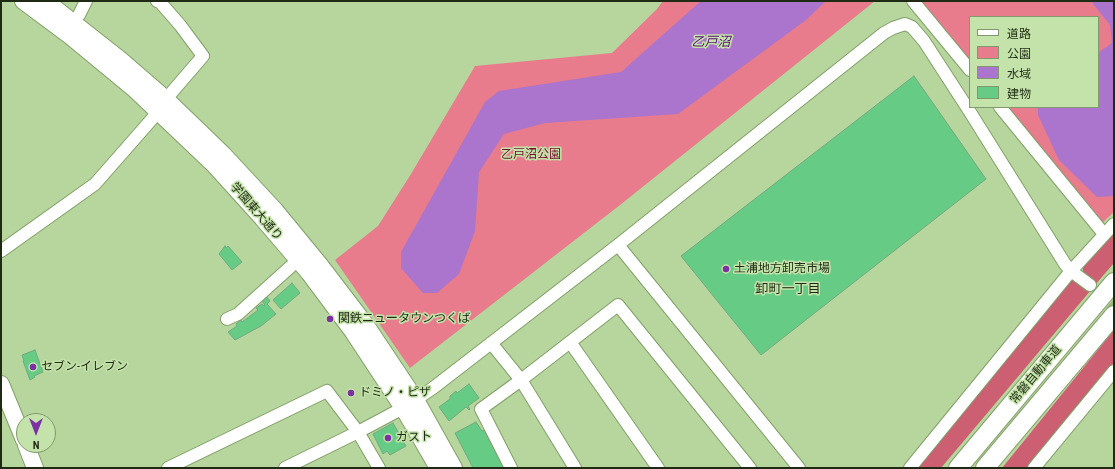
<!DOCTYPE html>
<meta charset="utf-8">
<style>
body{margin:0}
#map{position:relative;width:1115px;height:469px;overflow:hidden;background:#b7d69d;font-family:"Roboto Condensed","Noto Sans JP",sans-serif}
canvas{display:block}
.frame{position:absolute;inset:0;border:2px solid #1f2a14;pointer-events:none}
.legend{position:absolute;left:969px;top:16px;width:130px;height:92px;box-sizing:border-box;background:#c4e3aa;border:1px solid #82996e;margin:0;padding:5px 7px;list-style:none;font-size:12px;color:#1f2a14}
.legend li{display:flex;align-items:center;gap:8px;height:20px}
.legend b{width:20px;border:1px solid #82996e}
.north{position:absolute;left:16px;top:413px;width:40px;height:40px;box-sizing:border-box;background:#c4e3aa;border:1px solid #82996e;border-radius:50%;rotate:180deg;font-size:11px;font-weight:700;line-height:16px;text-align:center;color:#1f2a14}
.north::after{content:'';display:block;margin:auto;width:14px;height:18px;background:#7b31a3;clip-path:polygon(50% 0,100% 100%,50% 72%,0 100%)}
</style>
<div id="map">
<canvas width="1115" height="469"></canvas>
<div class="frame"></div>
<ul class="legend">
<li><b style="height:5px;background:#fff"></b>道路</li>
<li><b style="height:11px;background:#e87b8c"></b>公園</li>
<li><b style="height:11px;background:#ab75cd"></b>水域</li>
<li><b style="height:11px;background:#66cb84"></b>建物</li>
</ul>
<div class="north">N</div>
</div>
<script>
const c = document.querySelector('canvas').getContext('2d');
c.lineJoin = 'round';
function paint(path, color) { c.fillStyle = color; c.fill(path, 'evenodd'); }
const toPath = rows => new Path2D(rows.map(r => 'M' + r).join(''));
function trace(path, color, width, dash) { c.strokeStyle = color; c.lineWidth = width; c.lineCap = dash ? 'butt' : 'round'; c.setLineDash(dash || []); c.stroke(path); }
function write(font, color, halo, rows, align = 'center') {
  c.font = font + ' "Roboto Condensed","Noto Sans JP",sans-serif'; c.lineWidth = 3; c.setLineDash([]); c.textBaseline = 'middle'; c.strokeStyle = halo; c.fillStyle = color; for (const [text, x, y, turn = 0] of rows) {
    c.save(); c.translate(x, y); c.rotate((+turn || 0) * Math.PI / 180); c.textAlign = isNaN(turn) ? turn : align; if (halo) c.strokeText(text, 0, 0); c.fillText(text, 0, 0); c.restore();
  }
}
const green = toPath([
 [663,1,875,1,620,205,410,368,335,260,378,226,411,174,475,66,612,53,657,9],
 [909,1,1114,1,1114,212,1101,224,1000,107,1098,107,1098,17,970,17,970,72]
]);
const forest = toPath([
 [1114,229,1114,263,1095,285,1083,273,1083,264],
 [1072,280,1079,280,1091,290,941,468,915,468,1064,286],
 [1114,330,1114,362,1103,377,1027,468,1002,468]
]);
const water = toPath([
 [701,1,826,1,806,20,678,114,545,123,504,134,479,172,475,231,459,274,437,293,423,293,401,268,401,252,485,102,499,91,621,72],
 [1091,1,1114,1,1114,196,1097,197,1059,160,1038,115,1038,107,1098,107,1098,53,1112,43,1110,25]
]);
const building = toPath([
 [914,76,986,179,761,355,681,256,914,76],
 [225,246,226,248,228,246,242,262,232,270,219,254,225,246],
 [292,283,300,293,281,309,273,300,292,283],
 [266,296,270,301,267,304,276,314,261,326,235,340,228,332,237,326,236,324,241,320,242,322,258,310,256,308,262,304,264,306,265,305,261,300,266,296],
 [35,350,43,372,34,376,35,377,30,380,23,361,24,361,22,355,35,350],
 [469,384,479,398,468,406,470,409,469,410,466,407,449,421,439,407,450,399,450,396,456,391,457,393,469,384],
 [476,422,482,431,484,430,504,468,473,468,455,433,476,422],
 [393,423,406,446,390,455,387,451,383,454,373,434,393,423]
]);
const minorTunnel = toPath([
 [1097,291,1114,306]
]);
const minor = toPath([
 [913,1,970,70],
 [79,15,86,1],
 [1000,107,1104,234],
 [618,245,799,468],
 [1,251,95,184,152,119,166,99,203,56,180,25,160,2,157,1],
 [227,319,238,314,298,260],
 [570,342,658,468],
 [491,343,521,380,575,468],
 [168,468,327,391,358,432,379,468],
 [285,468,358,432,403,408,433,388,618,245,884,33,893,28,905,24,912,27,924,41,970,112,1065,264,1071,271,1090,285],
 [511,468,481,409,521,380,618,305,750,468],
 [910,468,1071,271,1114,224],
 [1034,468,1114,371]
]);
const major = toPath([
 [23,1,70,36,133,88,214,165,262,218,309,273,353,332,403,408,438,468],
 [46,1,121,60,166,99,223,154,275,210,321,266,366,325,416,400,454,468],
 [1,384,24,440],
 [26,445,35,468]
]);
const highway = toPath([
 [958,468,1114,282],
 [985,468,1114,315]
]);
const markers = [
 [726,269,4,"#7b31a3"],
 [330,319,4,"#7b31a3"],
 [33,367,4,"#7b31a3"],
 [351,393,4,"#7b31a3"],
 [388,438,4,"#7b31a3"]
];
const parkNames = [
 ["乙戸沼公園",531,155]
];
const streetNames = [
 ["学園東大通り",256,212,49],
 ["常磐自動車道",1036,375,-50]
];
const poiNames = [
 ["土浦地方卸売市場",734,269],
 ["関鉄ニュータウンつくば",338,319],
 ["セブン-イレブン",41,367],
 ["ドミノ・ピザ",359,393],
 ["ガスト",396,438]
];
const waterNames = [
 ["乙戸沼",711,43]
];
const neighbourhoodNames = [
 ["卸町一丁目",788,290]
];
paint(green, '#e87b8c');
paint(forest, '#cc5f72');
paint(water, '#ab75cd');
paint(building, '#66cb84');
trace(building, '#72a980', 1);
trace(minorTunnel, '#99b482', 12, [12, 6]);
trace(minor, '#829f69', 14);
trace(major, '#829f69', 18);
trace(highway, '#829f69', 20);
trace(minor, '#fff', 12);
trace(major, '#fff', 16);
trace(highway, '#fff', 18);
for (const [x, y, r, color] of markers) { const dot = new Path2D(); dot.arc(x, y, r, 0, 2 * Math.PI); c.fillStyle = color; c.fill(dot); trace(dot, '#c4e3aa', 1.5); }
write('12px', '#750c2c', '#c4e3aa', parkNames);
write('12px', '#1f2a14', '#c4e3aa', streetNames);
write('12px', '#1f2a14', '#c4e3aa', poiNames, 'left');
write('italic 13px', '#580a7a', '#c4e3aa', waterNames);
write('13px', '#1f2a14', '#c4e3aa', neighbourhoodNames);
</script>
